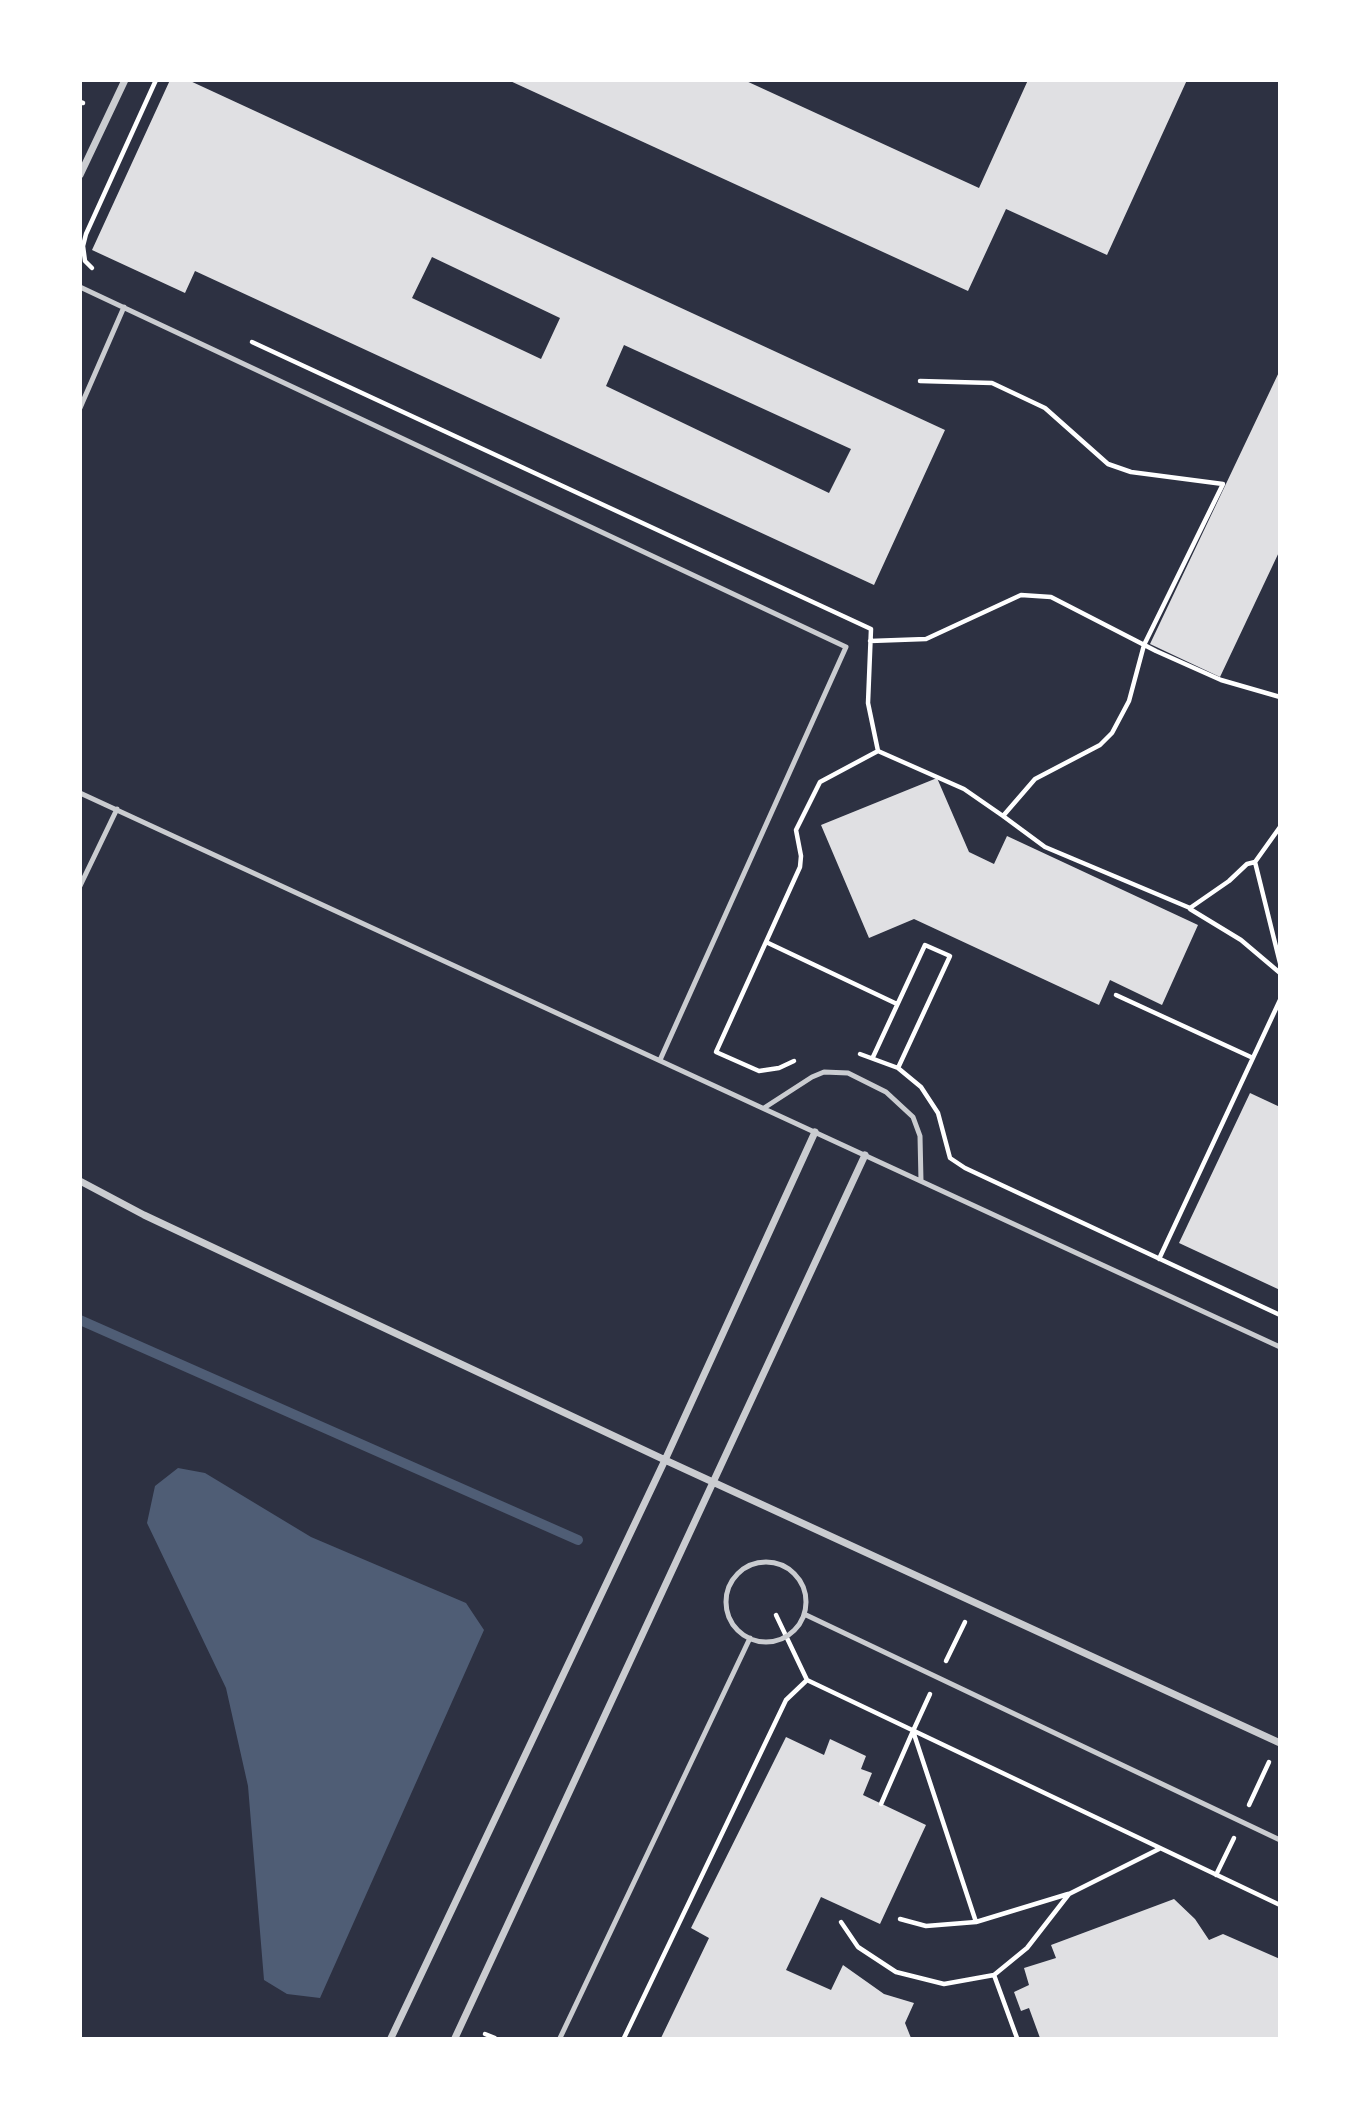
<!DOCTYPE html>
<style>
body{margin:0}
#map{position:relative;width:1360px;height:2119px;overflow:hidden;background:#2d3142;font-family:"DejaVu Sans",sans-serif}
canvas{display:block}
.frame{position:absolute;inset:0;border:82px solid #fff;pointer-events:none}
</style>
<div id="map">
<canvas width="1360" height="2119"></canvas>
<div class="frame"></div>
</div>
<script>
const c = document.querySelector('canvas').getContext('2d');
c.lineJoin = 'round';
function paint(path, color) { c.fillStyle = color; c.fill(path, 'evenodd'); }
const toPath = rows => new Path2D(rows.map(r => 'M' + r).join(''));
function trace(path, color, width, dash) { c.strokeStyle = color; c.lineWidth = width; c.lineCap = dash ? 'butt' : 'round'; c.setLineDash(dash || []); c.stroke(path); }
const water = toPath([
 [178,1468,205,1473,311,1537,466,1603,484,1630,320,1998,287,1994,264,1980,248,1786,226,1688,147,1523,155,1486]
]);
const stream = toPath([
 [80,1320,578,1540]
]);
const building = toPath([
 [170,80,188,80,945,430,874,585,195,271,185,293,92,250],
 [432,257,560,318,541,359,412,298],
 [624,345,851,449,829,493,606,386],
 [508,80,744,80,979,188,1028,80,1187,80,1107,255,1006,209,968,291],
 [1280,370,1280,550,1220,677,1150,644],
 [937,778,969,852,994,864,1007,836,1198,925,1162,1005,1110,980,1099,1005,914,919,869,938,821,825],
 [1250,1093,1280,1107,1280,1290,1179,1243],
 [786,1737,824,1755,830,1739,866,1756,861,1769,872,1773,863,1795,926,1825,880,1924,821,1897,786,1970,831,1990,843,1965,884,1994,914,2003,905,2023,911,2038,661,2038,709,1938,691,1928],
 [1174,1899,1195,1919,1209,1940,1223,1934,1280,1959,1280,2038,1040,2038,1029,2008,1021,2011,1014,1992,1029,1985,1024,1968,1056,1958,1051,1945]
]);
const path = toPath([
 [80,102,83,103],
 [92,268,85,261,83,246,86,234,156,80],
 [252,342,871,629,868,703,878,751,820,782,796,830,801,856,800,867,716,1052,759,1071,779,1068,794,1061],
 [920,381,992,383,1045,408,1108,464,1131,472,1223,484,1144,645,1129,701,1112,733,1100,745,1035,779,1003,816,1045,847,1190,908,1229,881,1247,864,1255,862],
 [870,641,926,639,1021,595,1051,597,1156,651,1221,680,1280,697],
 [878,751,964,789,1003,816],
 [1280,827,1255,862,1280,963],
 [1190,909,1241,940,1280,973],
 [766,942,897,1004],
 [1116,995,1253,1058],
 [860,1054,898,1068,921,1087,938,1113,950,1158,965,1168,1280,1315],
 [873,1057,925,945,950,956,898,1068],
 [1159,1259,1280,1000],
 [776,1615,807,1680,1280,1905],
 [946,1661,965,1622],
 [913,1731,930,1694],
 [881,1804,913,1731,976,1922],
 [1249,1805,1269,1762],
 [1216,1875,1234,1838],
 [900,1919,926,1926,976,1922,1068,1894],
 [841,1922,858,1947,896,1972,944,1984,994,1975,1027,1948,1069,1894,1159,1849],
 [994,1975,1017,2038],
 [485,2034,495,2038],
 [624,2038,786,1700,807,1680]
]);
const service = toPath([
 [80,287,846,647,660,1060],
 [80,408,124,307],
 [80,793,1280,1347],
 [80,886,117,809],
 [764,1108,812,1077,824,1072,848,1073,886,1092,913,1117,920,1136,921,1181],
 '726 1602a40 40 0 1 1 80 0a40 40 0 1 1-80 0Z',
 [804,1614,1280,1840],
 [560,2038,750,1638]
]);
const minor = toPath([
 [80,175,125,80],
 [80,1181,144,1215,665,1460,1280,1743],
 [391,2038,665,1460,815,1132],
 [455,2038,865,1155]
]);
paint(water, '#4f5d75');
trace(stream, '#4f5d75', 10);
paint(building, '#e0e0e3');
trace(path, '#fff', 4.5);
trace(service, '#caccd0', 5);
trace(minor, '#caccd0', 7);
</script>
